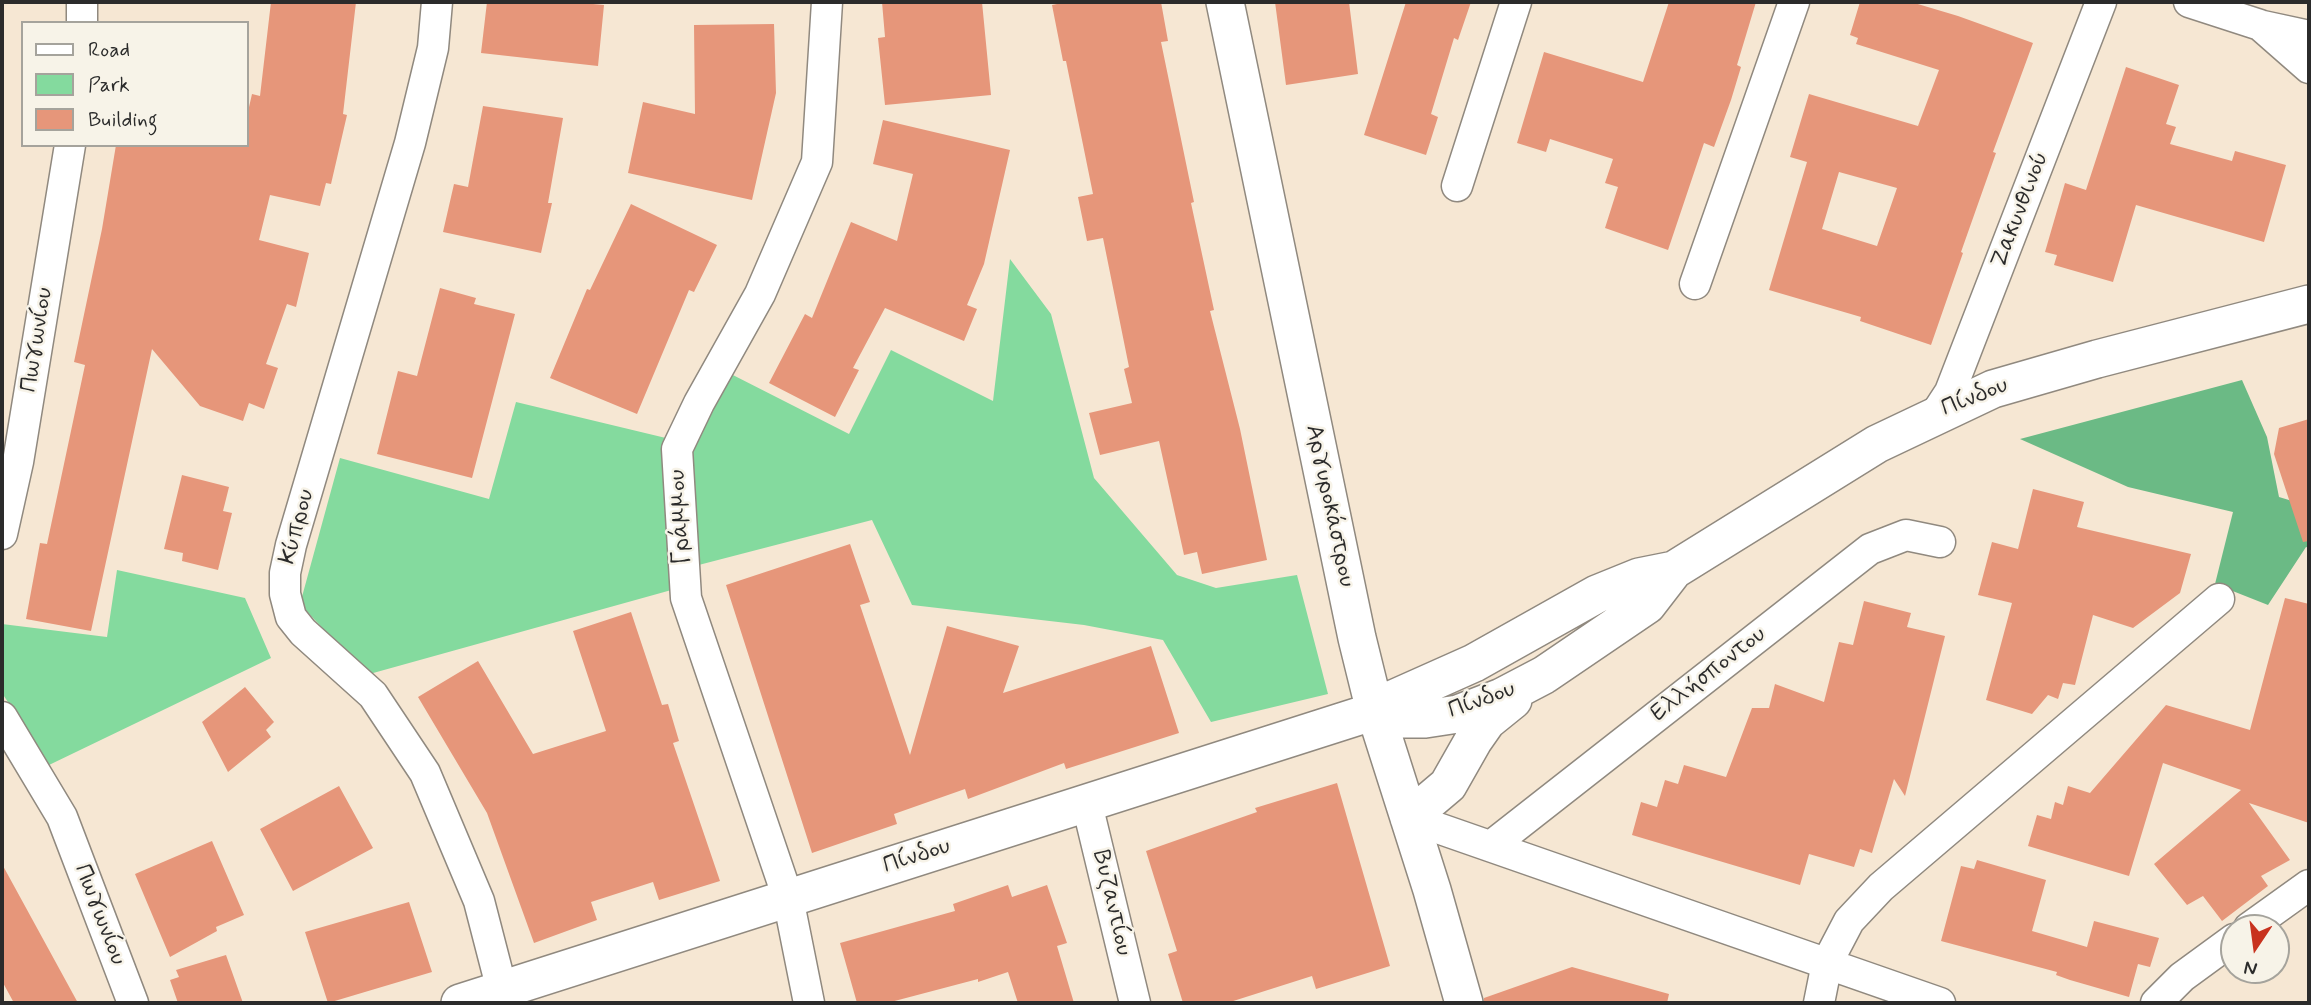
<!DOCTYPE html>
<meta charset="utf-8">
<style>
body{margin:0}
#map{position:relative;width:2311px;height:1005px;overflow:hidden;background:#f6e7d3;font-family:Mynerve,sans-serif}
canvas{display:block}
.frame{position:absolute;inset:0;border:4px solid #2b2b2b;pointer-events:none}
.legend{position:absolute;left:21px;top:21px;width:228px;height:126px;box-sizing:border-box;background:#f7f3e8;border:2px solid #a5a39c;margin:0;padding:9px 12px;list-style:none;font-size:21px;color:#2b2b2b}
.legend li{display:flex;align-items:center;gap:14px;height:35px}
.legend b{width:35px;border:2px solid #a5a39c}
.north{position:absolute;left:2220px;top:914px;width:70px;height:70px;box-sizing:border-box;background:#f7f3e8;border:2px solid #a5a39c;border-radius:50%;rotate:193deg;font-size:19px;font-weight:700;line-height:28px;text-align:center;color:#2b2b2b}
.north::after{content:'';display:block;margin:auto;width:24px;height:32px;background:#c8321e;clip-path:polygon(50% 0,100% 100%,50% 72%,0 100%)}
</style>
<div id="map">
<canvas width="2311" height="1005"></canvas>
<div class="frame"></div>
<ul class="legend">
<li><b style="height:9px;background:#fff"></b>Road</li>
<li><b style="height:19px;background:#84da9e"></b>Park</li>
<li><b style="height:19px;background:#e6967a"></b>Building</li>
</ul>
<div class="north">N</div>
</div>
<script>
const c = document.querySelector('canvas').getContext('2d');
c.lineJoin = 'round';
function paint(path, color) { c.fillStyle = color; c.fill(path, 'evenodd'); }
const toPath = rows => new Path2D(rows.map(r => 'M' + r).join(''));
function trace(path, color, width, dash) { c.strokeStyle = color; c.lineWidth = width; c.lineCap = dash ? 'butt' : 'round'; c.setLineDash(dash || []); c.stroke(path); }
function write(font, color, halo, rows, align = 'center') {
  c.font = font + ' Mynerve,sans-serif'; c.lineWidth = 5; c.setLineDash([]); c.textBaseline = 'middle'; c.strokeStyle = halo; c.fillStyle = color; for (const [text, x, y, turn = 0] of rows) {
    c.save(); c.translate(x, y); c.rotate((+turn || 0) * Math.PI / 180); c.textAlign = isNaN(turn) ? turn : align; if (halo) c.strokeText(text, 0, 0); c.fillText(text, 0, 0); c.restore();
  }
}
const green = toPath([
 [1010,259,1051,314,1094,478,1177,575,1216,588,1297,575,1328,694,1211,722,1163,640,1084,625,912,605,872,520,691,567,685,450,725,371,849,434,891,350,993,401],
 [516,402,670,439,675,589,366,675,300,604,340,458,489,499],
 [117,570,245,598,271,658,49,765,2,693,2,624,107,637]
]);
const forest = toPath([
 [2242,380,2267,437,2279,497,2309,506,2309,548,2306,547,2268,605,2215,584,2233,512,2128,487,2020,439]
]);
const building = toPath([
 [271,2,356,2,343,114,347,115,331,184,326,183,320,206,270,195,259,240,309,253,296,307,287,304,266,364,278,368,264,409,249,403,243,421,200,406,152,349,91,631,26,619,40,543,47,544,85,365,74,362,102,229,116,145,247,145,247,116,252,94,260,96],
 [487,2,571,2,604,5,598,66,481,53],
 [882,2,982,2,991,95,885,105,878,38,885,37],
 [1067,2,1161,2,1168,41,1161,42,1194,202,1191,203,1214,310,1210,311,1240,429,1267,560,1202,574,1197,552,1184,555,1159,441,1100,455,1089,413,1132,403,1124,369,1129,367,1103,238,1087,241,1078,197,1093,194,1066,61,1063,61,1052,5],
 [1275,2,1349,2,1358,74,1286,85],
 [1406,2,1471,2,1458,40,1454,38,1431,114,1438,117,1426,155,1364,135],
 [1669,2,1756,2,1737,65,1741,67,1731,100,1714,147,1704,143,1668,250,1605,228,1618,187,1605,183,1613,159,1550,139,1546,152,1517,143,1544,52,1643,82],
 [1860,2,1911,2,1958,16,2033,43,1993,152,1996,153,1961,252,1963,253,1931,345,1860,321,1861,317,1769,290,1807,162,1790,157,1809,94,1918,126,1939,70,1856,44,1858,38,1850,35],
 [1839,172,1897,188,1877,246,1822,229],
 [774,24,776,93,752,200,628,173,643,102,695,114,694,25],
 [2126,67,2179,85,2166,124,2176,127,2170,144,2232,161,2235,151,2286,165,2264,242,2136,205,2113,282,2054,265,2057,255,2045,252,2065,183,2086,190],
 [483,106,563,118,548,203,552,203,541,253,443,232,454,184,468,187],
 [883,120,1010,150,984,264,967,305,977,309,964,341,885,308,853,368,859,370,835,417,769,383,805,314,812,318,851,222,897,241,913,174,873,164],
 [631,204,717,245,694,292,689,290,637,414,550,378,587,289,590,290],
 [440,288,476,298,474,304,515,314,472,478,377,454,398,371,417,376],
 [2309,419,2309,541,2303,542,2274,454,2279,428],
 [182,475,229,487,223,511,232,513,218,570,182,561,183,553,164,549],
 [2033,489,2084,502,2077,527,2191,554,2180,593,2133,628,2093,615,2075,685,2063,683,2058,699,2048,695,2032,714,1986,700,2012,603,1978,595,1992,542,2018,549],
 [850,544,870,602,860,605,910,755,947,626,1019,646,1003,693,1151,646,1179,733,1066,769,1064,763,968,799,965,789,894,814,897,824,812,853,726,585],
 [2285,598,2309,604,2309,823,2249,803,2290,860,2261,876,2268,886,2222,921,2203,896,2187,905,2154,864,2241,790,2163,763,2129,876,2028,846,2037,815,2051,819,2055,802,2063,805,2068,786,2090,793,2166,705,2250,730],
 [1864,601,1911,613,1907,627,1945,636,1905,796,1894,779,1872,853,1860,849,1854,867,1809,854,1800,885,1632,835,1641,802,1657,807,1665,780,1678,784,1684,765,1726,777,1752,708,1769,708,1775,684,1824,702,1839,642,1853,645],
 [631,612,662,705,668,704,679,741,673,743,720,881,659,900,653,882,591,902,597,920,534,943,487,813,418,697,478,661,533,754,606,731,573,631],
 [245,687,274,722,266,730,271,737,228,772,202,722],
 [1337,783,1390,966,1316,989,1312,976,1227,1003,1183,1003,1168,954,1177,951,1146,851,1257,812,1255,808],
 [339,786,373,848,293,891,260,829],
 [212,841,244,915,216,927,217,931,170,957,135,874],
 [1977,860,2046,880,2032,931,2087,947,2094,921,2159,938,2150,967,2138,964,2129,997,2070,980,2056,975,2057,972,1941,941,1961,866,1974,869],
 [2,864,78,1003,14,1003,2,981],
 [1008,885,1012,897,1047,885,1067,943,1057,946,1074,1003,1018,1003,1008,972,978,982,978,979,887,1003,857,1003,840,943,955,911,953,904],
 [409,902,432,972,328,1003,305,932],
 [226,955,243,1003,178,1003,170,980,179,977,176,970],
 [1572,967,1669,994,1667,1003,1484,1003,1484,998]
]);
const minor = toPath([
 [82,2,82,23],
 [437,2,433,48,410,143,291,545,285,573,285,594,291,617,303,632,373,695,425,773,479,901,502,990],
 [2189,2,2260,25,2309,68],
 [2263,26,2309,36],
 [1457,186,1516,2],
 [1695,284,1794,2],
 [1935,415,1950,392,2101,2],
 [2,534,18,462,70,145],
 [2,717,62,817,133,1003],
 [1087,804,1135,1003],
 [1409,818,1940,1003],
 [1491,846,1870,549,1906,535,1940,542],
 [2249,928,2309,885],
 [809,1003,788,898,686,598,677,449,699,403,760,294,817,162,827,2],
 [1819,1003,1827,963,1849,921,1881,887,2219,599],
 [2156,1003,2182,977,2234,939]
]);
const tertiary = toPath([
 [1225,2,1357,638,1375,711,1432,890,1464,1003],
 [1375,711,1397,719,1425,719,1458,714,1502,697,1544,675,1647,605,1674,570,1877,444,1993,389,2097,359,2309,304],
 [1409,818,1448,785,1473,741,1487,721,1513,700],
 [460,1003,1375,711,1391,700,1474,663,1597,594,1639,577,1674,570]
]);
const streetNames = [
 ["Ζακυνθινού",2021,210,-69],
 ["Πωγωνίου",38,340,-81],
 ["Πίνδου",1975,398,-22],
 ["Αργυροκάστρου",1329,506,78],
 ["Γράμμου",681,517,-93],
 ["Κύπρου",298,527,-75],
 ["Ελλήσποντου",1709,675,-38],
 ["Πίνδου",1482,701,-20],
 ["Πίνδου",917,857,-18],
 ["Βυζαντίου",1111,903,77],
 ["Πωγωνίου",99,915,69]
];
paint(green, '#84da9e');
paint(forest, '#6bba85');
paint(building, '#e6967a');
trace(minor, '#90897f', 33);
trace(tertiary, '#90897f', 40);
trace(minor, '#fff', 30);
trace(tertiary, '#fff', 37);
write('24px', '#2b2b2b', '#f7f3e8', streetNames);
</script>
